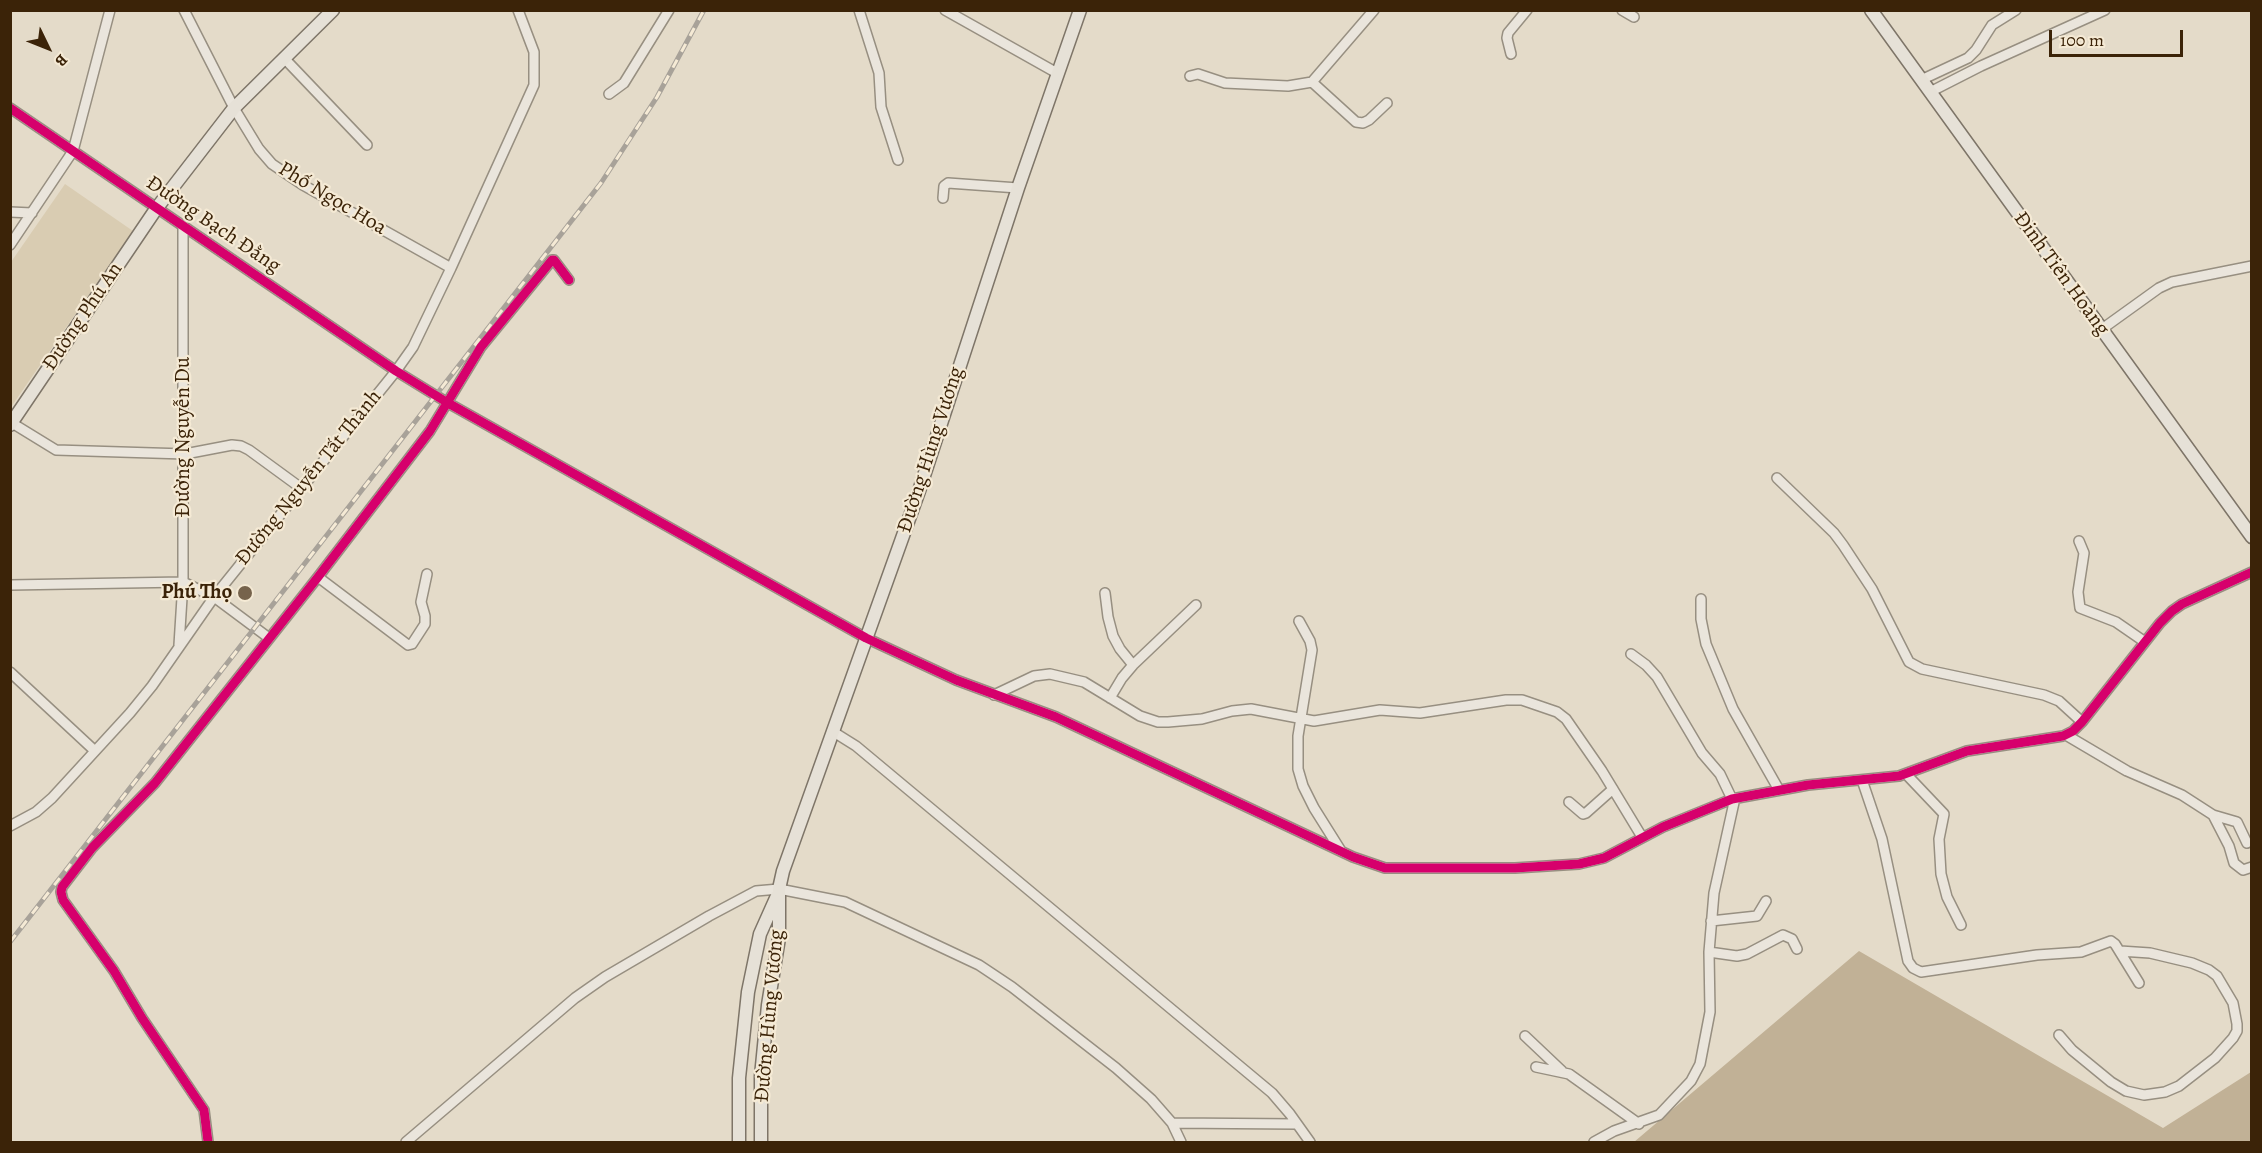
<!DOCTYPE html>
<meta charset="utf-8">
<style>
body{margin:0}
#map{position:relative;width:2262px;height:1153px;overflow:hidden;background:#e4dbc9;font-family:Alegreya,serif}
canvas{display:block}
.frame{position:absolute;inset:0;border:12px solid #3b2308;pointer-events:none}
.north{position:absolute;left:18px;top:18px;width:60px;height:60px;-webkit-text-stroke:4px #f5ead5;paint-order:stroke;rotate:133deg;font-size:16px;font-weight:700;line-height:24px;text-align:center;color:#3b2308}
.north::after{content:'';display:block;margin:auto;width:21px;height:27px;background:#3b2308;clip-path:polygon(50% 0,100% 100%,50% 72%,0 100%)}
.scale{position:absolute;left:2049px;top:30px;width:134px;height:27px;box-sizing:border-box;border:3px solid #3b2308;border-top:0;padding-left:8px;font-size:18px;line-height:21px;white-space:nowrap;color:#3b2308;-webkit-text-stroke:4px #f5ead5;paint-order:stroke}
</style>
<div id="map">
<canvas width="2262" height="1153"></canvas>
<div class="frame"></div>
<div class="north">B</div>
<div class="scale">100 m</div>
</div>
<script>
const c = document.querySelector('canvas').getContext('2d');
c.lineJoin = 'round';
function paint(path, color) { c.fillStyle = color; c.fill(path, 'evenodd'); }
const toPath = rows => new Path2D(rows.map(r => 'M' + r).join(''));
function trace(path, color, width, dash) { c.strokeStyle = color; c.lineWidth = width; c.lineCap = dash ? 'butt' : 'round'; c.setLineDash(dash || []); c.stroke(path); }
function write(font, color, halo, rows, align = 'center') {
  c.font = font + ' Alegreya,serif'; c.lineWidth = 4.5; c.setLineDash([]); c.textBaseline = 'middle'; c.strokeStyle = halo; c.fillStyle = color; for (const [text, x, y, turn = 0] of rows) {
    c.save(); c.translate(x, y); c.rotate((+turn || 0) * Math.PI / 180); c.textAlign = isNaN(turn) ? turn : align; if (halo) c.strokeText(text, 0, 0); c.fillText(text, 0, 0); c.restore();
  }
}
const green = toPath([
 [65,184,133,231,11,407,11,262]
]);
const water = toPath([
 [1859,951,2163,1128,2251,1072,2251,1142,1634,1142]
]);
const minor = toPath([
 [184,10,234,108,259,149,272,164,303,185,451,268],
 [859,10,879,73,881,107,898,160],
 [945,10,1057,73],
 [1622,10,1634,17],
 [1511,54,1507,38,1508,33,1527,10],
 [284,58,367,145],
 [1190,76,1198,74,1225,83,1288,86,1312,82,1374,10],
 [1921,80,1968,58,1976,50,1992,25,2016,10],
 [1312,82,1356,122,1363,123,1369,120,1387,103],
 [1930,92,1981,66,2105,10],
 [609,94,624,83,669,10],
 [10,108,396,371,448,403,866,638,956,680,1056,717,1353,857,1385,868,1515,868,1579,864,1604,858,1663,827,1732,799,1808,785,1899,776,1967,751,2063,736,2073,731,2082,722,2160,623,2172,611,2182,604,2252,572],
 [943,198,944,186,948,183,1018,188],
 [10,212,32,213],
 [10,245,73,151,110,10],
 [2102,329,2159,288,2172,282,2252,266],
 [12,423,56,450,185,454,232,445,241,446,249,450,301,488],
 [1777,478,1834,533,1843,545,1872,589,1909,662,1922,669,2044,695,2059,701,2082,722],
 [2079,541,2084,553,2078,592,2080,608,2116,622,2145,642],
 [318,577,408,645,412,644,425,624,425,616,421,602,427,574],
 [10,585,183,582,214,597,269,638],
 [1105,593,1108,617,1113,636,1120,649,1133,665],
 [1701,599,1701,619,1706,644,1733,709,1779,790],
 [1299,621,1310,641,1312,650,1298,736,1298,769,1303,786,1314,808,1341,851],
 [179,645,183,582,183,227],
 [1631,654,1646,665,1657,677,1702,753,1720,774,1732,799],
 [10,672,95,751],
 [994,695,1034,676,1050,674,1084,682,1140,716,1158,722,1168,722,1202,719,1232,711,1251,709,1314,721,1380,710,1420,713,1506,700,1522,700,1557,712,1566,719,1602,771,1642,837],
 [1110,698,1122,678,1133,665,1196,605],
 [832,731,856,746,1272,1093,1290,1114,1310,1142],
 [2066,735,2127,771,2182,795,2213,815,2237,822,2247,843],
 [1906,774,1944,814,1939,839,1941,874,1947,897,1961,925],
 [1862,780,1882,839,1908,961,1913,968,1921,972,2037,955,2081,952,2111,941,2115,944,2139,983],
 [1569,802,1583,814,1586,813,1613,789],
 [2213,815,2229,846,2234,863,2243,870,2252,867],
 [10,826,36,812,52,798,130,713,152,686,214,597,396,371,413,347,451,268,534,85,534,52,518,10],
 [1711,921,1757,916,1766,901],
 [1709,952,1737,956,1747,954,1783,935,1792,939,1797,949],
 [2059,1035,2072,1050,2111,1082,2126,1091,2144,1095,2165,1092,2179,1086,2215,1058,2233,1038,2237,1031,2237,1024,2233,1003,2217,976,2209,970,2192,963,2150,953,2120,951],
 [1525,1036,1562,1071],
 [1536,1067,1569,1074,1639,1124],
 [1172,1123,1297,1124],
 [208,1142,204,1110,142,1018,114,971,63,900,61,892,62,887,92,848,155,783,318,577,430,431,481,347,552,260,554,260,569,280],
 [406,1142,575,998,605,977,709,916,756,891,779,889,845,902,979,965,1012,987,1116,1068,1151,1099,1172,1123,1181,1142],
 [1594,1142,1614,1131,1659,1115,1691,1081,1700,1064,1710,1012,1709,952,1714,893,1735,798]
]);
const major = toPath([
 [1871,10,2252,537],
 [10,425,156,209,234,108,333,10],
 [739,1142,739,1078,748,992,760,934,777,896],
 [761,1142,761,1076,768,1005,779,938,779,889,783,871,919,491,1018,188,1080,10]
]);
const rail = toPath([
 [10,942,601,183,657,97,704,10]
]);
const cycleway = toPath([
 [10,108,396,371,448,403,866,638,956,680,1056,717,1353,857,1385,868,1515,868,1579,864,1604,858,1663,827,1732,799,1808,785,1899,776,1967,751,2063,736,2073,731,2082,722,2160,623,2172,611,2182,604,2252,572],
 [208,1142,204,1110,142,1018,114,971,63,900,61,892,62,887,92,848,155,783,318,577,430,431,481,347,552,260,554,260,569,280]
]);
const markers = [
 [245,593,8,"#76634c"]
];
const streetNames = [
 ["Phố Ngọc Hoa",332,199,31],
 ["Đường Bạch Đằng",213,225,34],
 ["Đinh Tiên Hoàng",2061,274,54],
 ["Đường Phú An",83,317,-56],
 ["Đường Nguyễn Du",184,437,-90],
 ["Đường Hùng Vương",931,450,-72],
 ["Đường Nguyễn Tất Thành",309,478,-51],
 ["Đường Hùng Vương",770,1016,-85]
];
const poiNames = [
 ["Phú Thọ",232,593]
];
paint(green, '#d9ccb2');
paint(water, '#c1b196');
trace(minor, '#978f81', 12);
trace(major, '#7e7568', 15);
trace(minor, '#eae5dc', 9);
trace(major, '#e6e1d7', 12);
trace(rail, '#a8a299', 5);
trace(rail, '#f5ead5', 3, [9]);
trace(cycleway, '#d6006c', 9);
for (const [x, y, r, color] of markers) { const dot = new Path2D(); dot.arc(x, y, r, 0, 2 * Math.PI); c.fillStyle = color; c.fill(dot); trace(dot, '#f5ead5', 2); }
write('21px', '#3b2308', '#f5ead5', streetNames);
write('bold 21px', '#3b2308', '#f5ead5', poiNames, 'right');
</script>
